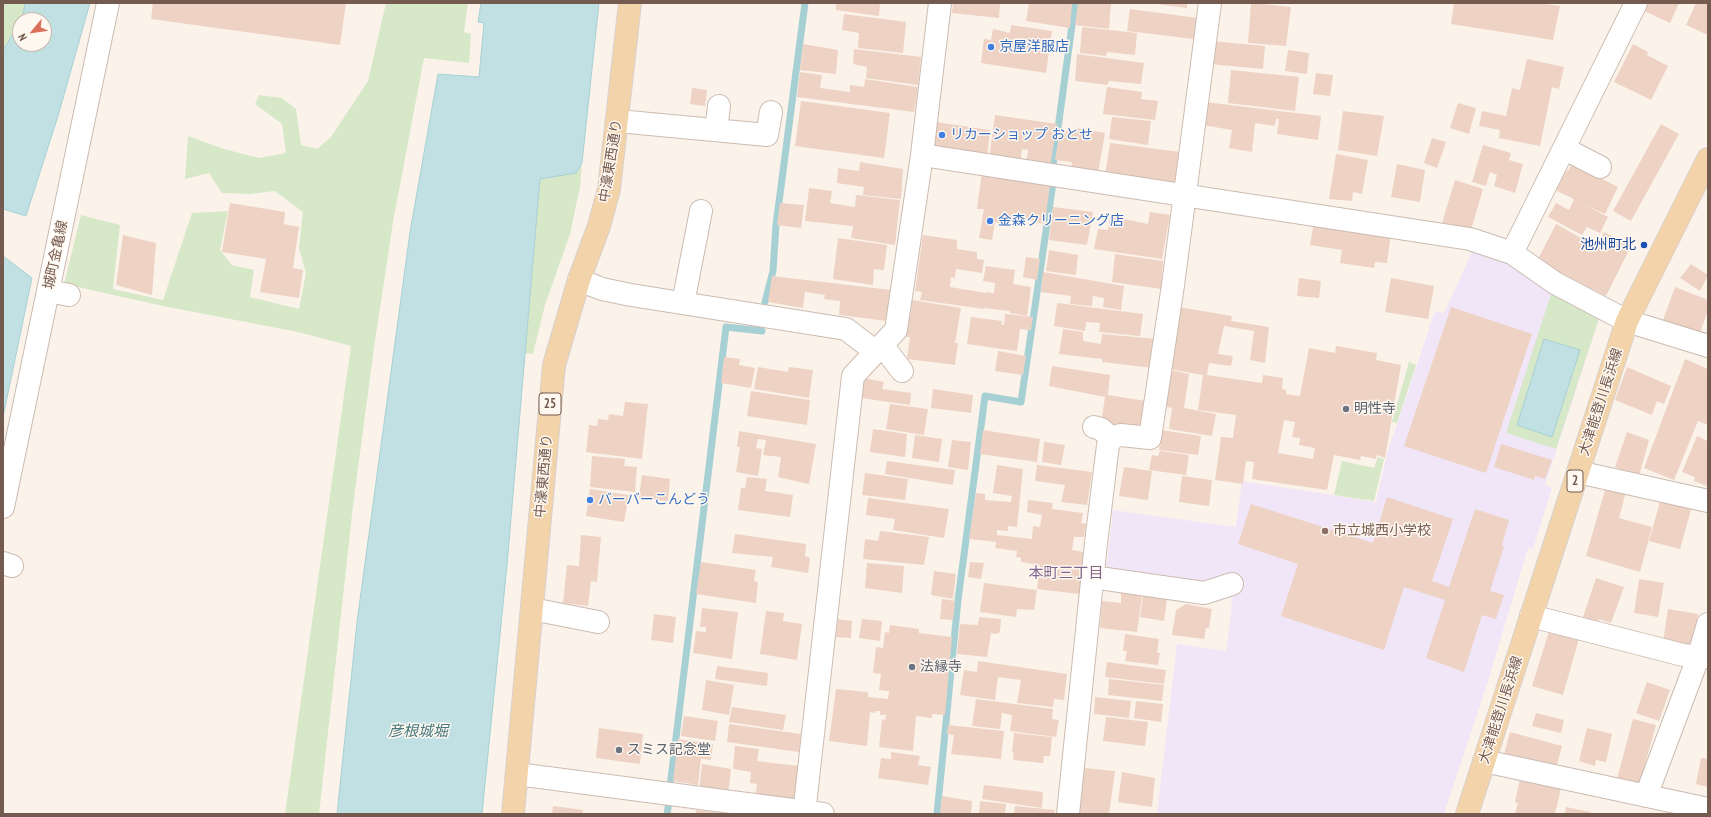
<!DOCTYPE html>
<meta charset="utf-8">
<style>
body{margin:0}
#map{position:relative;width:1711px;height:817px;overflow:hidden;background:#fbf3ea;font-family:"PT Sans Narrow",sans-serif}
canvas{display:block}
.frame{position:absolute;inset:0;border:4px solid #745a4f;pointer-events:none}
.north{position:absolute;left:12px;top:12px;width:40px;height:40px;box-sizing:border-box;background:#fef8f0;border:1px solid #c7b9b0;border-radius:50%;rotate:241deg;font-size:11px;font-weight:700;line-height:16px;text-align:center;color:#745a4f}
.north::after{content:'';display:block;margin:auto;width:14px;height:18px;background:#da705a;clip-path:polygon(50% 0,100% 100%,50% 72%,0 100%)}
</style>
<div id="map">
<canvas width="1711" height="817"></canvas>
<div class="frame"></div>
<div class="north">N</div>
</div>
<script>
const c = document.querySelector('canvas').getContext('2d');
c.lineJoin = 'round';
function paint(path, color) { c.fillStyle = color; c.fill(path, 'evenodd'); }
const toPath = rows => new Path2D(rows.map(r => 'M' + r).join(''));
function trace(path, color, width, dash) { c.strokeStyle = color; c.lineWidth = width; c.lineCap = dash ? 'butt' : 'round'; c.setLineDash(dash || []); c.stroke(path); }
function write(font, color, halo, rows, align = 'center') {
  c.font = font + ' "PT Sans Narrow","Noto Sans JP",sans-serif'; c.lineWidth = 3; c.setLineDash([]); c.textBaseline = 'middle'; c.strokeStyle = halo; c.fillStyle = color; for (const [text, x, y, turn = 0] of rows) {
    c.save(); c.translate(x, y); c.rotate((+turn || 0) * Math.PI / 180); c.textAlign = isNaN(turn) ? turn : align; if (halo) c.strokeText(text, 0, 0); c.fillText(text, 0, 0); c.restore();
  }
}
const education = toPath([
 [1474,248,1505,258,1552,291,1599,319,1545,485,1552,488,1533,549,1528,548,1487,684,1444,814,1157,814,1177,644,1226,651,1231,612,1233,576,1203,584,1106,571,1113,510,1236,527,1242,481,1376,502,1387,454,1435,311,1444,313]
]);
const green = toPath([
 [3,3,25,3,23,16,3,51],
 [386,3,468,3,464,32,471,34,469,63,424,58,393,222,374,348,353,506,319,814,285,814,351,346,298,332,163,306,64,284,81,215,120,225,113,289,163,300,192,213,228,211,220,250,232,265,254,270,250,297,299,309,306,273,299,248,303,212,275,191,250,194,222,193,209,173,185,179,188,136,224,149,259,158,286,153,282,124,255,104,259,95,282,98,296,109,301,145,317,149,331,137,368,81],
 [582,163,580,187,570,234,545,305,533,354,525,353,540,178,575,173],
 [1552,291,1599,319,1556,449,1506,433],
 [1409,362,1416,365,1397,423,1392,422],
 [1378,457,1384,459,1374,501,1334,495,1342,461,1374,468]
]);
const water = toPath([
 [25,3,90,3,58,116,26,216,3,209,3,51,20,21,20,44,44,44,44,20,21,20,23,16,25,3],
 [481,3,599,3,582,163,576,173,540,179,507,565,482,814,337,814,357,622,410,232,438,74,479,77,484,23,478,22,481,3],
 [3,256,32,278,3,417,3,256],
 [1544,339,1580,350,1552,437,1517,425,1544,339]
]);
const stream = toPath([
 [1053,165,1075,3],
 [765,302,773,271,776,225,805,3],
 [670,787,726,327,762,331],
 [667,814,669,802],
 [937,814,958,600,985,396,1021,402,1053,183]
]);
const building = toPath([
 [153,3,346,3,340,45,151,19],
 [836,3,880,3,879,16,836,10],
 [953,3,1000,3,999,18,952,13],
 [1029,3,1072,3,1070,28,1026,21],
 [1078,3,1111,3,1109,29,1075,25],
 [1149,3,1187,3,1187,8],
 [1251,3,1291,7,1286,46,1248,43],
 [1454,3,1539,3,1560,6,1553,40,1451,24],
 [1645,3,1679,3,1670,23,1642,10],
 [1696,3,1708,3,1708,35,1686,25],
 [1130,9,1198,18,1194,39,1127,31],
 [844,14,906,22,903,53,858,48,859,33,842,30],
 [1011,25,1052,31,1046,73,981,63,984,39,991,40,993,29,1010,33],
 [1082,27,1137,33,1135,55,1107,52,1106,56,1080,53],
 [1212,41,1265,46,1263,69,1210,64],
 [803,44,838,50,836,74,800,70],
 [1633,44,1648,52,1647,55,1668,66,1651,100,1614,82],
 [854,49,921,57,918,85,866,78,867,67,853,64],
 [1288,50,1309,53,1307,74,1285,71],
 [1077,54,1144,63,1141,84,1109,81,1107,85,1075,81],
 [1527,59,1564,67,1559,89,1552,87,1540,146,1499,138,1500,130,1479,126,1482,111,1506,116,1512,88,1520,90],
 [1231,70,1299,77,1295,111,1228,103],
 [800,72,822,75,820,88,850,92,850,85,864,87,865,79,918,87,914,112,797,97],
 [1316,73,1333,75,1330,96,1313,94],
 [1107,87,1142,92,1141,99,1158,101,1155,120,1103,114],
 [692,88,707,90,705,106,690,104],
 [801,101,890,113,884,158,795,146],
 [1205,102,1321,116,1318,140,1277,134,1279,119,1276,119,1275,126,1255,123,1252,152,1229,148,1232,130,1202,125],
 [1458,103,1476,108,1469,134,1450,128],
 [1343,111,1384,116,1377,156,1338,150],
 [995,115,1057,124,1050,167,1026,164,1028,150,1022,149,1020,163,989,159],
 [1112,117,1151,121,1148,145,1109,139],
 [936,122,990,130,987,158,932,150],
 [1661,124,1679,134,1631,221,1613,211],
 [1076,128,1105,133,1098,173,1071,169,1072,162,1055,160,1060,130,1076,132],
 [1432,138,1446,142,1437,168,1424,163],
 [1110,143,1181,152,1176,187,1105,176],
 [1483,145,1511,153,1509,160,1523,164,1515,193,1494,186,1497,175,1490,172,1486,186,1472,182],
 [1336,154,1368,160,1362,194,1353,192,1352,201,1329,199],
 [860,162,903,169,901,199,863,195,864,187,837,183,838,168,859,171],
 [1397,164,1425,170,1420,202,1391,197],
 [1572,164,1618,187,1605,214,1585,205,1608,217,1600,233,1587,227,1582,235,1548,217,1556,203,1569,210,1574,199,1555,190,1565,170,1568,171],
 [982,171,1050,184,1045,224,1003,216,1001,224,995,222,992,240,979,238,984,209,977,209],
 [1455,180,1483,189,1470,234,1442,223],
 [809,188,832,191,830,203,855,207,856,195,900,200,895,245,851,238,853,226,805,221],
 [230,203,285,212,284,224,299,227,293,268,303,270,299,298,260,292,266,259,222,252],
 [780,203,804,205,801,228,777,225],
 [1053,207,1093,212,1087,245,1049,240],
 [1150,212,1170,215,1162,259,1094,249,1098,229,1108,230,1110,216,1148,224],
 [1314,222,1391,234,1387,263,1375,262,1374,268,1340,263,1342,250,1310,245],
 [1556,224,1597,247,1604,232,1631,246,1606,296,1537,261],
 [123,235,156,243,152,295,116,285],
 [923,235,957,240,957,249,977,252,977,259,984,260,982,273,956,269,955,278,951,277,950,287,986,293,986,292,994,293,995,283,983,281,986,266,1015,270,1013,284,1031,287,1027,316,1010,313,1010,311,984,308,984,309,920,300,922,292,915,291],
 [838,238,887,245,884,270,874,269,873,285,833,279],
 [1049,250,1078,255,1076,275,1046,271],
 [1115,254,1163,261,1161,289,1112,282],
 [1026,257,1040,259,1037,280,1023,277],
 [1691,264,1708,275,1700,291,1680,278],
 [1043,272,1124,286,1121,310,1103,307,1104,298,1093,296,1092,306,1070,304,1071,296,1041,292],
 [772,276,891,290,887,321,839,315,840,301,824,299,825,295,805,292,803,308,768,302],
 [1299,278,1321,281,1319,298,1297,296],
 [1391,278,1434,286,1428,319,1385,312],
 [1675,287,1708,300,1708,310,1699,336,1663,320],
 [912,300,961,308,955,343,958,343,955,365,907,359,910,337,906,337,909,314,911,314],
 [1057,303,1143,314,1140,336,1099,332,1100,323,1086,322,1085,331,1054,326],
 [1179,307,1232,316,1231,321,1269,327,1265,363,1250,360,1254,331,1224,326,1218,354,1233,356,1231,366,1209,363,1207,375,1262,383,1263,375,1283,378,1282,389,1286,390,1286,394,1300,396,1309,348,1335,353,1336,346,1377,353,1376,360,1401,365,1385,458,1377,455,1376,459,1361,456,1360,460,1334,455,1327,490,1252,479,1254,462,1246,461,1243,484,1215,480,1221,437,1233,438,1236,415,1198,410,1203,375,1168,369],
 [1284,420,1295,422,1292,437,1300,438,1299,445,1315,448,1313,459,1278,453],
 [1451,307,1532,334,1486,473,1404,446],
 [1005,314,1033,317,1031,330,1020,329,1017,351,967,344,971,317,1002,321,1001,324,1004,325],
 [1063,329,1083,332,1083,341,1101,344,1102,334,1156,339,1153,368,1102,362,1102,359,1059,354],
 [998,351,1026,356,1023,375,995,371],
 [724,357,740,359,739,365,755,368,751,388,721,383],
 [1685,359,1708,369,1708,425,1698,421,1674,480,1644,468],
 [1052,366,1110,375,1108,395,1146,401,1142,430,1101,424,1105,397,1049,386],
 [758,367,788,372,789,367,813,370,809,398,754,389],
 [1627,367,1671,386,1664,404,1657,401,1652,415,1615,400],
 [1170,370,1189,374,1184,408,1216,414,1212,436,1169,429,1172,408,1164,406],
 [864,378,884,382,882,389,911,393,910,405,861,398],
 [933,389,973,395,971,413,931,408],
 [751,391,810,400,807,425,747,416],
 [625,402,648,404,642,459,586,452,589,425,597,426,598,419,608,420,609,414,623,416],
 [890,404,928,409,924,435,886,429],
 [873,429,907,434,905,457,870,452],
 [983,430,1040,439,1037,462,980,454],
 [1161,430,1201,436,1198,455,1159,450],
 [739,431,816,444,809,484,778,477,781,457,763,455,766,440,758,439,756,448,762,449,758,476,736,472,740,447,737,447],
 [1627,432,1649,440,1639,476,1615,467],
 [915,435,942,439,939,462,912,458],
 [1697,436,1708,441,1707,486,1694,481,1695,477,1682,472],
 [952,440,971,442,968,470,948,467],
 [1044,442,1065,445,1061,465,1042,462],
 [1501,444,1552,460,1545,479,1535,476,1534,480,1494,467],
 [1160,451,1189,455,1186,475,1149,470,1152,455,1158,456],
 [592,456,625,459,624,466,637,467,635,492,590,487],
 [887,461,955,470,953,485,885,474],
 [997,465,1023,469,1017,527,1008,526,1008,531,997,530,997,535,1032,539,1033,526,1040,527,1042,515,1027,512,1028,500,1053,503,1052,509,1083,513,1081,523,1086,524,1084,537,1074,537,1072,550,1084,552,1079,594,1037,589,1040,565,1021,562,1021,558,1016,557,1017,551,995,548,996,542,969,539,976,493,985,494,985,500,1011,502,1012,496,993,493],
 [1037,465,1092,472,1087,505,1061,502,1065,485,1035,481],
 [1124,467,1152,471,1148,500,1119,496],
 [865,473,908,479,905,500,862,495],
 [642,475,670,479,668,501,639,498],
 [1182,476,1212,480,1209,506,1179,502],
 [747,477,767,479,765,491,793,495,790,517,738,510,741,488,745,488],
 [1607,483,1627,488,1619,518,1652,527,1640,572,1586,556],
 [590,489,629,495,624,522,586,516],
 [1662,495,1693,503,1680,549,1649,541],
 [1387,497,1453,519,1432,581,1449,587,1475,509,1509,520,1502,545,1504,546,1490,591,1504,595,1496,619,1482,615,1464,672,1426,658,1445,600,1404,587,1384,650,1281,616,1298,564,1238,544,1251,504,1373,543],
 [868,498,949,509,944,538,893,530,895,519,866,515],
 [880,531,929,537,924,565,863,559,865,539,878,541],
 [735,534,806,544,805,556,810,558,808,573,771,567,773,557,732,553],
 [581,535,601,537,597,582,591,581,588,606,563,603,567,565,579,566],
 [701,562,756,570,754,581,758,582,756,603,696,594],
 [970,562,984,563,981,579,968,577],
 [867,563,904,566,902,593,865,588],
 [934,571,956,574,953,599,931,595],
 [1596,578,1624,587,1611,623,1599,619,1598,623,1583,617],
 [1639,579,1664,583,1658,617,1634,613],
 [984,583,1037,590,1034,610,1017,609,1016,617,980,612],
 [1121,593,1142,596,1137,632,1100,628,1102,601,1121,603],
 [1143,595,1167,599,1164,621,1140,617],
 [942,599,955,601,953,620,940,619],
 [1186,604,1212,609,1209,628,1206,628,1204,639,1172,635,1176,610],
 [702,608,738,612,732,659,693,653,696,631,706,632,706,627,700,627],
 [1668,609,1698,614,1693,648,1663,642],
 [766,611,784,613,783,621,802,624,797,660,760,654],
 [654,614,676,617,673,643,651,640],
 [979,617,1001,619,1000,632,997,634,991,633,987,657,957,654,960,624,978,625],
 [838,619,852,621,851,638,836,637],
 [862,619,882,621,880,641,859,638],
 [890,625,919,629,919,633,952,637,945,715,932,714,932,718,916,716,913,751,879,747,882,719,885,720,886,715,880,715,880,711,876,711,875,713,870,712,867,746,829,741,836,689,868,692,868,697,888,699,889,691,879,690,881,674,873,673,876,647,883,648,885,632,889,633],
 [1551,625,1580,635,1563,695,1532,686],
 [1125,634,1159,639,1157,653,1160,653,1158,665,1125,661,1127,651,1123,651],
 [978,661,1067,674,1064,700,1054,699,1053,707,1017,703,1021,680,998,677,995,700,960,695,964,670,977,672],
 [1107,662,1166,670,1164,684,1105,677],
 [717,666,768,673,767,686,715,679],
 [1109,679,1164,685,1162,701,1108,695],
 [706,680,734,685,729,715,702,710],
 [1647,682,1670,690,1659,721,1636,713],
 [1095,697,1131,701,1129,718,1094,714],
 [976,699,1053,709,1052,719,1059,720,1056,737,1010,731,1012,715,1002,713,1000,729,972,726],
 [1136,701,1163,704,1161,722,1134,718],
 [732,707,786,715,783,730,729,722],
 [1536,713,1564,720,1561,733,1532,726],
 [684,716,718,721,715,741,681,736],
 [1106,717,1148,722,1145,746,1103,741],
 [1633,719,1656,725,1639,786,1617,779],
 [729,724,801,734,799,752,727,742],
 [948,725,1004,731,1001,759,951,754,954,735,947,734],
 [599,728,643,734,640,764,596,758],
 [1587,728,1612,734,1606,762,1596,760,1595,766,1579,761],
 [1510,732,1562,746,1555,772,1503,758],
 [1014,733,1052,737,1050,756,1044,756,1043,763,1013,760,1014,753,1012,752],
 [678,739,713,744,711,760,701,759,698,785,673,781],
 [735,746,759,749,757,761,798,766,793,805,755,800,757,784,750,783,751,772,733,769],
 [891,752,920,756,918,765,931,767,928,785,878,778,881,758,891,759],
 [1701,758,1708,759,1708,787,1696,784],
 [702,764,731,769,728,795,699,791],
 [1084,768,1115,771,1109,814,1078,814],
 [1122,772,1155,778,1152,807,1118,802],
 [1520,779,1561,788,1555,814,1515,814,1518,803,1515,802],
 [984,785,1043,792,1042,808,982,799],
 [942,796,972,801,971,814,940,814],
 [980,801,1006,804,1005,814,979,814],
 [553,806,583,810,582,814,552,814],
 [1015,806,1055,810,1054,814,1014,814],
 [1566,807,1591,812,1591,814,1565,814],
 [696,810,722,813,722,814,696,814]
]);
const minor = toPath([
 [618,121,767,135,771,112],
 [716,130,719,106],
 [1565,149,1600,167],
 [922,155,1470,239,1512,253,1555,283,1627,321,1708,346],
 [1512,253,1636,3],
 [579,280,602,289,631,295,846,329,876,352],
 [49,291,69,295],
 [683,303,701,211],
 [882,345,902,371],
 [1094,427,1101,429,1112,439],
 [1578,472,1708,501],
 [3,507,108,3],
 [3,563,12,566],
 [1092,577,1204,593,1232,584],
 [532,609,598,622],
 [1531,616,1683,655,1708,657],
 [1484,761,1708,809],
 [517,774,823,814],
 [1646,796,1699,655,1708,624],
 [804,814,853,376,896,330,922,155,940,3],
 [1068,814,1096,543,1108,445,1113,437,1121,435,1150,438,1173,285,1210,3]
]);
const major = toPath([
 [513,814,554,365,579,280,599,226,609,189,630,3],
 [1467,814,1627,321,1708,159]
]);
const markers = [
 [991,47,4,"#3f7fe0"],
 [942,135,4,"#3f7fe0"],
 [990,221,4,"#3f7fe0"],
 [1644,245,4,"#1a4fb4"],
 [1346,409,4,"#6b7280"],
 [590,500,4,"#3f7fe0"],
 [1325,531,4,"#8d6e63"],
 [912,667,4,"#6b7280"],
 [619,750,4,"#6b7280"]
];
const shields = [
 [550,404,22],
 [1575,481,16]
];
const shieldNames = [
 ["25",550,404],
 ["2",1575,481]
];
const shopNames = [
 ["京屋洋服店",999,47],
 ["リカーショップ おとせ",950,135],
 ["金森クリーニング店",998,221],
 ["バーバーこんどう",598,500]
];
const streetNames = [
 ["中濠東西通り",611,161,-81],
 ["城町金亀線",56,255,-78],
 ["大津能登川長浜線",1601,402,-72],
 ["中濠東西通り",544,476,-85],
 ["大津能登川長浜線",1501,710,-72]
];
const transitNames = [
 ["池州町北",1636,245]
];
const worshipNames = [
 ["明性寺",1354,409],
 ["法縁寺",920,667],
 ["スミス記念堂",627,750]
];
const educationNames = [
 ["市立城西小学校",1333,531]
];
const neighbourhoodNames = [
 ["本町三丁目",1066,574]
];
const waterNames = [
 ["彦根城堀",418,732]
];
paint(education, '#f0e6f8');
paint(green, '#d7e8c9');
paint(water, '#c0e0e3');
trace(water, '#a7d0d4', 1);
trace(stream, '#a7d0d4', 7);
paint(building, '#eed2c4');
trace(minor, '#ccbbb1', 24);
trace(major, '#d8d1ce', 24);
trace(minor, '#fff', 22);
trace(major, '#f3d3a9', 22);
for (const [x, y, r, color] of markers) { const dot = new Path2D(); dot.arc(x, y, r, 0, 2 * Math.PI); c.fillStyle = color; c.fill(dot); trace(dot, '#fef8f0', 1.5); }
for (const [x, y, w] of shields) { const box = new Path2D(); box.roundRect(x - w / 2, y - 11, w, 22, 3); c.fillStyle = '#fef8f0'; c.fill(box); trace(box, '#745a4f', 1); }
write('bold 13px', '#745a4f', null, shieldNames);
write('14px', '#366cbe', '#fef8f0', shopNames, 'left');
write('14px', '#745a4f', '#fef8f0', streetNames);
write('14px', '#164399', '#fef8f0', transitNames, 'right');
write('14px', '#5b616d', '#fef8f0', worshipNames, 'left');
write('14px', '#785e54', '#fef8f0', educationNames, 'left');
write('15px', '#80678f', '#fef8f0', neighbourhoodNames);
write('italic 15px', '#47787e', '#fef8f0', waterNames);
</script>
